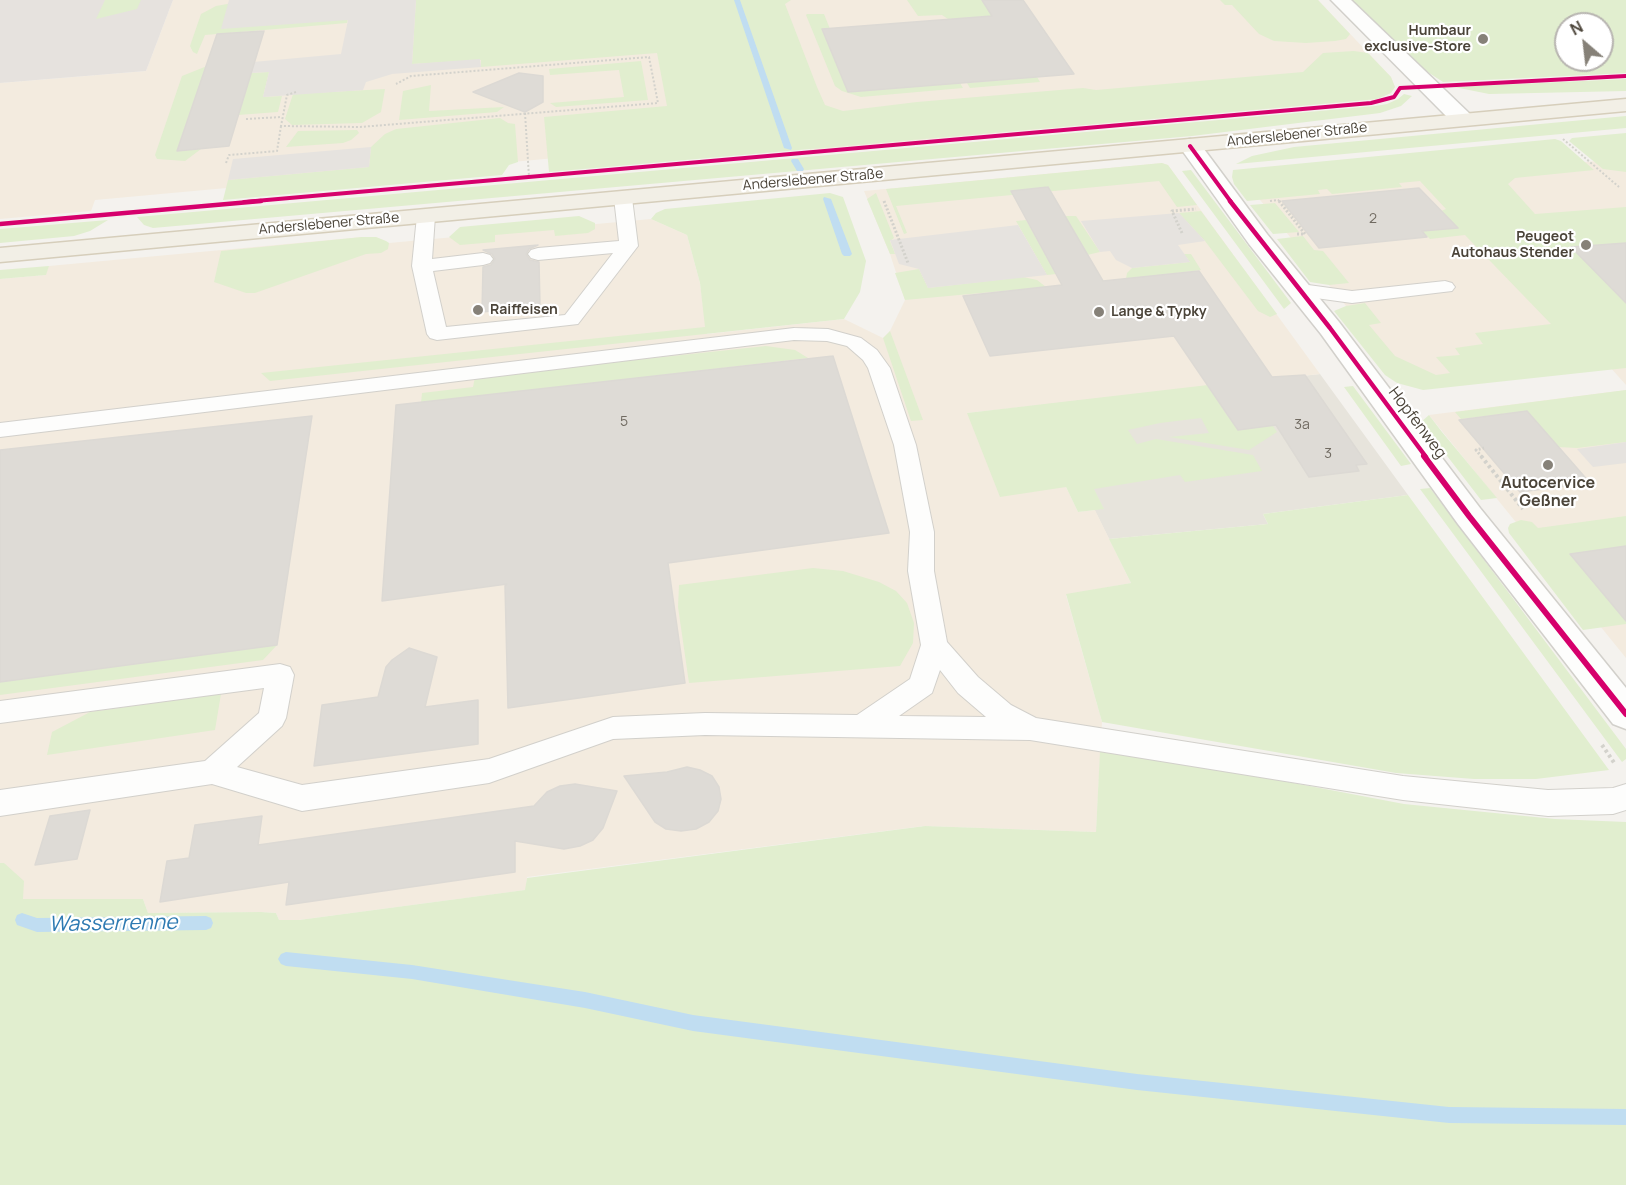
<!DOCTYPE html>
<meta charset="utf-8">
<style>
body{margin:0}
#map{position:relative;width:1626px;height:1185px;overflow:hidden;background:#f4f2ee;font-family:Manrope,sans-serif}
canvas{display:block}
.north{position:absolute;left:1554px;top:12px;width:60px;height:60px;box-sizing:border-box;background:#fff;border:2px solid #b7b4b0;border-radius:50%;rotate:332deg;font-size:16px;font-weight:700;line-height:24px;text-align:center;color:#4b4439}
.north::after{content:'';display:block;margin:auto;width:21px;height:27px;background:#868178;clip-path:polygon(50% 0,100% 100%,50% 72%,0 100%)}
</style>
<div id="map">
<canvas width="1626" height="1185"></canvas>
<div class="north">N</div>
</div>
<script>
const c = document.querySelector('canvas').getContext('2d');
c.lineJoin = 'round';
function paint(path, color) { c.fillStyle = color; c.fill(path, 'evenodd'); }
const toPath = rows => new Path2D(rows.map(r => 'M' + r).join(''));
function trace(path, color, width, dash) { c.strokeStyle = color; c.lineWidth = width; c.lineCap = dash ? 'butt' : 'round'; c.setLineDash(dash || []); c.stroke(path); }
function write(font, color, halo, rows, align = 'center') {
  c.font = font + ' Manrope,sans-serif'; c.lineWidth = 4.5; c.setLineDash([]); c.textBaseline = 'middle'; c.strokeStyle = halo; c.fillStyle = color; for (const [text, x, y, turn = 0] of rows) {
    c.save(); c.translate(x, y); c.rotate((+turn || 0) * Math.PI / 180); c.textAlign = isNaN(turn) ? turn : align; if (halo) c.strokeText(text, 0, 0); c.fillText(text, 0, 0); c.restore();
  }
}
const residential = toPath([
 [1320,374,1408,495,1263,514,1268,524,1109,539,1041,404]
]);
const commercial = toPath([
 [173,0,661,0,698,145,95,200,91,211,0,219,0,83,146,71],
 [760,0,1318,0,1391,77,1395,87,1391,93,1377,99,810,150],
 [1626,159,1626,385,1601,357,1433,379,1384,356,1346,306,1252,190,1474,170],
 [1162,163,1168,165,1320,374,967,413,1066,487,1078,512,1095,510,1131,583,1066,595,1102,722,1096,832,924,826,527,877,526,890,299,920,279,920,276,913,261,912,148,913,143,899,22,899,4,863,0,863,0,279,45,275,49,266,362,237,376,237,389,243,651,219,687,235,700,283,707,334,844,319,883,338,890,331,905,300,890,254,864,191],
 [1626,390,1626,658,1429,415]
]);
const industrial = toPath([
 [0,0,173,0,146,71,0,83]
]);
const green = toPath([
 [105,0,141,0,137,9,96,19],
 [416,0,791,0,785,4,817,87,825,105,843,111,917,102,1083,88,1096,90,1303,72,1323,53,1354,51,1368,53,1391,77,1395,87,1391,93,1377,99,549,172,544,117,667,106,657,53,481,67,481,60,412,64],
 [907,0,982,0,992,16,948,19,942,15,918,16],
 [1220,0,1318,0,1350,34,1346,39,1335,41,1306,43,1274,41,1259,34,1232,5,1225,5],
 [1352,0,1626,0,1626,73,1443,82,1420,67],
 [1566,24,1602,24,1602,60,1566,60],
 [244,1,352,1,347,23,205,35,197,54,193,52,190,46,201,14,216,6],
 [807,14,824,14,830,29,822,30,849,92,960,83,963,88,861,97,842,91,835,86,806,15],
 [641,61,648,100,556,107,550,103,624,97,619,70,550,75,549,69],
 [207,66,252,68,204,72,177,150,201,149,185,161,157,159,155,155,182,76],
 [269,72,263,97,282,96,278,112,238,115,250,73],
 [1037,77,1040,82,970,88,967,83],
 [1626,79,1626,91,1489,94,1454,87],
 [431,85,429,111,504,107,497,112,399,120,403,91],
 [385,89,381,112,362,123,292,125,285,119,293,94],
 [1404,94,1412,96,1401,106,1380,113,1192,136,153,228,144,225,137,217,1375,106,1387,104,1398,99],
 [1626,116,1626,128,1236,164,1252,156,1294,147],
 [500,118,508,123,515,124,518,162,509,165,502,175,223,200,228,180,369,167,371,147,385,134,396,129],
 [357,130,359,133,351,140,343,143,286,147,298,131],
 [1626,133,1626,172,1603,169,1569,141,1572,138],
 [1555,139,1561,141,1594,170,1515,178,1508,184,1535,214,1626,207,1626,243,1572,247,1626,303,1626,368,1423,390,1397,383,1385,375,1334,311,1346,306,1365,303,1381,323,1369,325,1395,356,1436,375,1450,373,1436,357,1460,355,1455,348,1483,344,1475,333,1551,324,1465,235,1430,239,1422,231,1457,228,1441,211,1446,209,1420,181,1399,183,1402,187,1332,194,1327,189,1318,190,1320,194,1247,201,1234,184,1232,177,1233,170],
 [1162,163,1168,165,1197,205,1177,207,1159,181,896,206,907,233,904,234,886,189],
 [1191,170,1291,303,1284,309,1182,171],
 [830,193,843,197,866,261,860,292,844,319,270,381,261,373,705,327,700,283,687,235,651,219,656,213,665,209],
 [876,193,894,238,890,241,895,254,890,254,867,199],
 [1275,203,1299,232,1273,234,1250,205],
 [1201,211,1277,314,1270,317,1258,311,1205,241,1179,213],
 [579,216,595,223,595,229,588,233,555,236,554,230,495,235,495,242,460,245,449,237,460,227],
 [1065,216,1076,216,1100,252,1087,255],
 [108,220,90,231,74,236,0,243,0,229],
 [1026,220,1056,274,1047,275,1016,221],
 [1303,236,1314,250,1323,251,1349,283,1329,285,1310,282,1277,239],
 [362,237,376,237,386,241,389,243,388,249,381,253,366,254,255,293,246,293,214,282,221,251],
 [1184,254,1191,254,1201,270,1126,279,1127,273,1132,268,1190,262],
 [49,266,46,275,0,279,0,270],
 [919,269,928,288,1023,277,1037,280,1046,287,905,300,895,273],
 [890,331,923,420,911,421,883,338],
 [766,346,795,350,808,358,421,403,422,393,473,387,475,377],
 [1208,385,1228,417,1264,413,1277,432,1249,450,1169,437,1209,433,1201,418,1160,423,1128,430,1137,444,1156,439,1253,455,1262,471,1185,482,1180,475,1094,489,1104,509,1078,512,1066,487,1000,497,967,413],
 [1353,386,1411,464,1401,466,1344,387],
 [1626,390,1626,442,1577,448,1558,447,1527,411,1461,419,1455,412],
 [1429,415,1442,432,1497,498,1481,500,1421,422],
 [1430,488,1626,749,1626,759,1622,762,1420,489],
 [1408,495,1609,770,1536,779,1474,779,1396,773,1102,722,1066,594,1131,583,1109,539,1268,524,1263,514],
 [1626,516,1626,546,1570,554,1626,621,1626,624,1583,630,1509,533,1508,528,1510,524,1521,520,1532,522,1538,528],
 [813,568,843,571,879,582,896,591,907,603,914,623,913,643,900,666,689,683,678,607,679,585],
 [277,645,263,660,0,695,0,682],
 [221,694,215,730,47,755,52,732,90,712],
 [1100,751,1236,772,1404,804,1555,819,1626,822,1626,1185,0,1185,0,863,4,863,24,881,23,899,143,899,148,913,261,912,276,913,279,920,299,920,525,890,527,878,925,826,1096,832]
]);
const parking = toPath([
 [229,0,416,0,412,64,480,59,481,67,392,74,366,82,363,90,263,97,269,72,250,73,253,62,341,54,348,20,221,29],
 [371,147,369,167,228,180,233,159],
 [1179,213,1205,241,1178,245,1190,262,1132,268,1116,260,1110,251,1100,252,1081,221],
 [1018,225,1047,275,928,288,919,269,899,264,890,240],
 [1626,442,1626,463,1593,467,1577,449]
]);
const stream = toPath([
 [734,0,740,0,792,148,791,150,784,148,734,0],
 [792,159,798,159,804,169,803,171,797,171,791,161,792,159],
 [824,197,831,199,852,254,850,256,844,256,842,254,823,199,824,197],
 [22,913,37,918,206,916,211,918,213,923,211,928,206,930,37,932,17,925,15,920,17,915,22,913],
 [286,952,412,965,585,992,693,1015,1137,1074,1449,1107,1626,1109,1626,1125,1449,1123,1137,1090,693,1031,585,1008,412,979,286,966,281,964,278,959,281,954,286,952]
]);
const building = toPath([
 [982,0,1023,0,1074,74,848,92,822,29,992,16,982,0],
 [264,31,229,146,177,151,217,34,264,31],
 [519,73,543,76,543,102,525,112,473,92,519,73],
 [1048,187,1103,281,1199,271,1272,377,1305,375,1367,464,1356,465,1359,471,1309,477,1276,425,1238,430,1174,336,990,356,963,296,1062,285,1011,191,1048,187],
 [1419,188,1458,228,1422,231,1427,237,1319,248,1282,201,1419,188],
 [1626,243,1626,303,1571,247,1626,243],
 [538,245,529,249,526,254,530,260,539,262,540,306,482,312,483,267,491,265,495,259,492,254,483,250,538,245],
 [833,356,889,533,668,563,685,683,508,708,505,586,507,584,382,601,396,405,833,356],
 [1527,411,1570,460,1590,483,1520,492,1459,420,1527,411],
 [312,416,277,645,0,682,0,450,312,416],
 [1626,546,1626,621,1570,554,1626,546],
 [409,648,437,657,425,707,478,700,478,744,314,766,322,705,378,697,386,667,392,660,409,648],
 [687,767,700,770,712,776,719,787,721,799,718,811,709,822,696,829,681,831,666,829,655,822,624,776,667,772,687,767],
 [575,784,617,791,603,828,593,840,580,846,564,849,515,841,515,872,286,905,289,882,160,902,167,861,189,858,195,825,262,816,258,845,534,806,547,792,560,786,575,784],
 [90,810,77,859,35,865,50,816,90,810]
]);
const pathFar2 = toPath([
 [296,92,287,95,281,126,360,127,658,103,649,57,411,76,396,84],
 [525,113,529,177],
 [246,119,281,117],
 [1563,139,1619,187],
 [226,163,229,155,277,151,281,126],
 [1270,201,1278,200,1280,202]
]);
const pathFar1 = toPath([
 [884,201,908,263],
 [1279,201,1305,234,1297,234],
 [1182,233,1172,211,1196,209],
 [1482,457,1476,450,1484,448]
]);
const path = toPath([
 [1481,456,1523,509],
 [1602,745,1615,764]
]);
const service = toPath([
 [623,193,629,194,632,198,638,246,578,324,437,340,430,338,427,334,412,266,417,216,419,212,426,210,433,212,435,216,432,259,483,253,490,255,493,259,490,263,483,265,433,271,446,327,565,315,613,253,538,260,531,258,528,254,531,250,538,248,619,241,614,198,617,194,623,193],
 [1445,281,1452,283,1455,287,1452,291,1352,303,1301,296,1294,294,1291,290,1294,286,1301,284,1352,291,1445,281],
 [794,328,828,329,861,338,877,350,890,368,916,445,934,532,934,571,947,642,978,677,1011,705,1036,718,1403,776,1548,790,1613,788,1626,784,1626,810,1613,814,1548,816,1403,800,1030,740,705,735,613,739,489,783,302,811,212,784,0,816,0,790,205,761,259,713,264,688,0,723,0,701,280,664,290,667,294,675,286,718,282,726,237,767,302,785,489,759,613,717,705,713,857,715,910,679,921,645,908,571,910,532,894,445,868,368,863,360,847,346,827,341,794,340,0,437,0,423,794,328],
 [940,670,958,693,986,717,899,716,932,693,940,670]
]);
const minor = toPath([
 [1190,139,1198,141,1267,234,1339,322,1480,508,1626,688,1626,729,1613,724,1458,524,1321,334,1249,244,1179,146,1182,141,1190,139]
]);
const tertiary = toPath([
 [1331,0,1351,0,1470,114,1473,119,1470,124,1462,125,1454,124,1331,0]
]);
const primary = toPath([
 [1626,99,1626,111,0,262,0,248,1626,99]
]);
const cyclewayFar2 = toPath([
 [1190,146,1231,202],
 [244,202,1371,103,1394,97,1400,88,1626,76]
]);
const cyclewayFar1 = toPath([
 [1230,201,1330,328,1426,457],
 [0,224,261,201]
]);
const cycleway = toPath([
 [1424,456,1469,516,1626,714]
]);
const markers = [
 [1483,39,6,"#868178"],
 [1586,245,6,"#868178"],
 [478,310,6,"#868178"],
 [1099,312,6,"#868178"],
 [1548,465,6,"#868178"]
];
const farPoinames = [
 ["Humbaur",1471,31],
 ["exclusive-Store",1471,47],
 ["Peugeot",1574,237],
 ["Autohaus Stender",1574,253],
 ["Raiffeisen",490,310,"left"],
 ["Lange & Typky",1111,312,"left"]
];
const farStreetnames = [
 ["Anderslebener Straße",1297,135,-6],
 ["Anderslebener Straße",813,180,-5],
 ["Anderslebener Straße",329,224,-5]
];
const numberNames = [
 ["2",1373,219],
 ["5",624,422],
 ["3a",1302,425],
 ["3",1328,454]
];
const streetNames = [
 ["Hopfenweg",1417,423,53]
];
const poiNames = [
 ["Autocervice",1548,484],
 ["Geßner",1548,502]
];
const nearWaternames = [
 ["Wasserrenne",113,924,-1]
];
paint(residential, '#e7e4dc');
paint(commercial, '#f3ebdf');
paint(industrial, '#e6e2de');
paint(green, '#e1eecf');
paint(parking, '#e6e3df');
paint(stream, '#c0ddf1');
paint(building, '#dedbd6');
trace(building, '#dcd9d4', 1.5);
trace(service, '#d2d0cb', 2);
trace(minor, '#d2d0cb', 3);
trace(tertiary, '#d2d0cb', 3);
trace(primary, '#d6cebb', 3);
trace(pathFar2, '#d3d2cc', 2, [2, 2]);
trace(pathFar1, '#d3d2cc', 3, [2, 2]);
trace(path, '#d3d2cc', 4, [3, 3]);
paint(service, '#fdfdfc');
paint(minor, '#fdfdfc');
paint(tertiary, '#fdfdfc');
paint(primary, '#f2efe6');
trace(cyclewayFar2, '#d6006c', 4);
trace(cyclewayFar1, '#d6006c', 4.5);
trace(cycleway, '#d6006c', 6);
for (const [x, y, r, color] of markers) { const dot = new Path2D(); dot.arc(x, y, r, 0, 2 * Math.PI); c.fillStyle = color; c.fill(dot); trace(dot, '#fff', 2); }
write('bold 14px', '#4b4439', '#fff', farPoinames, 'right');
write('14px', '#4b4439', '#fff', farStreetnames);
write('14px', '#706a61', null, numberNames);
write('16px', '#4b4439', '#fff', streetNames);
write('bold 16px', '#4b4439', '#fff', poiNames);
write('italic 21px', '#2e7ab2', '#fff', nearWaternames);
</script>
